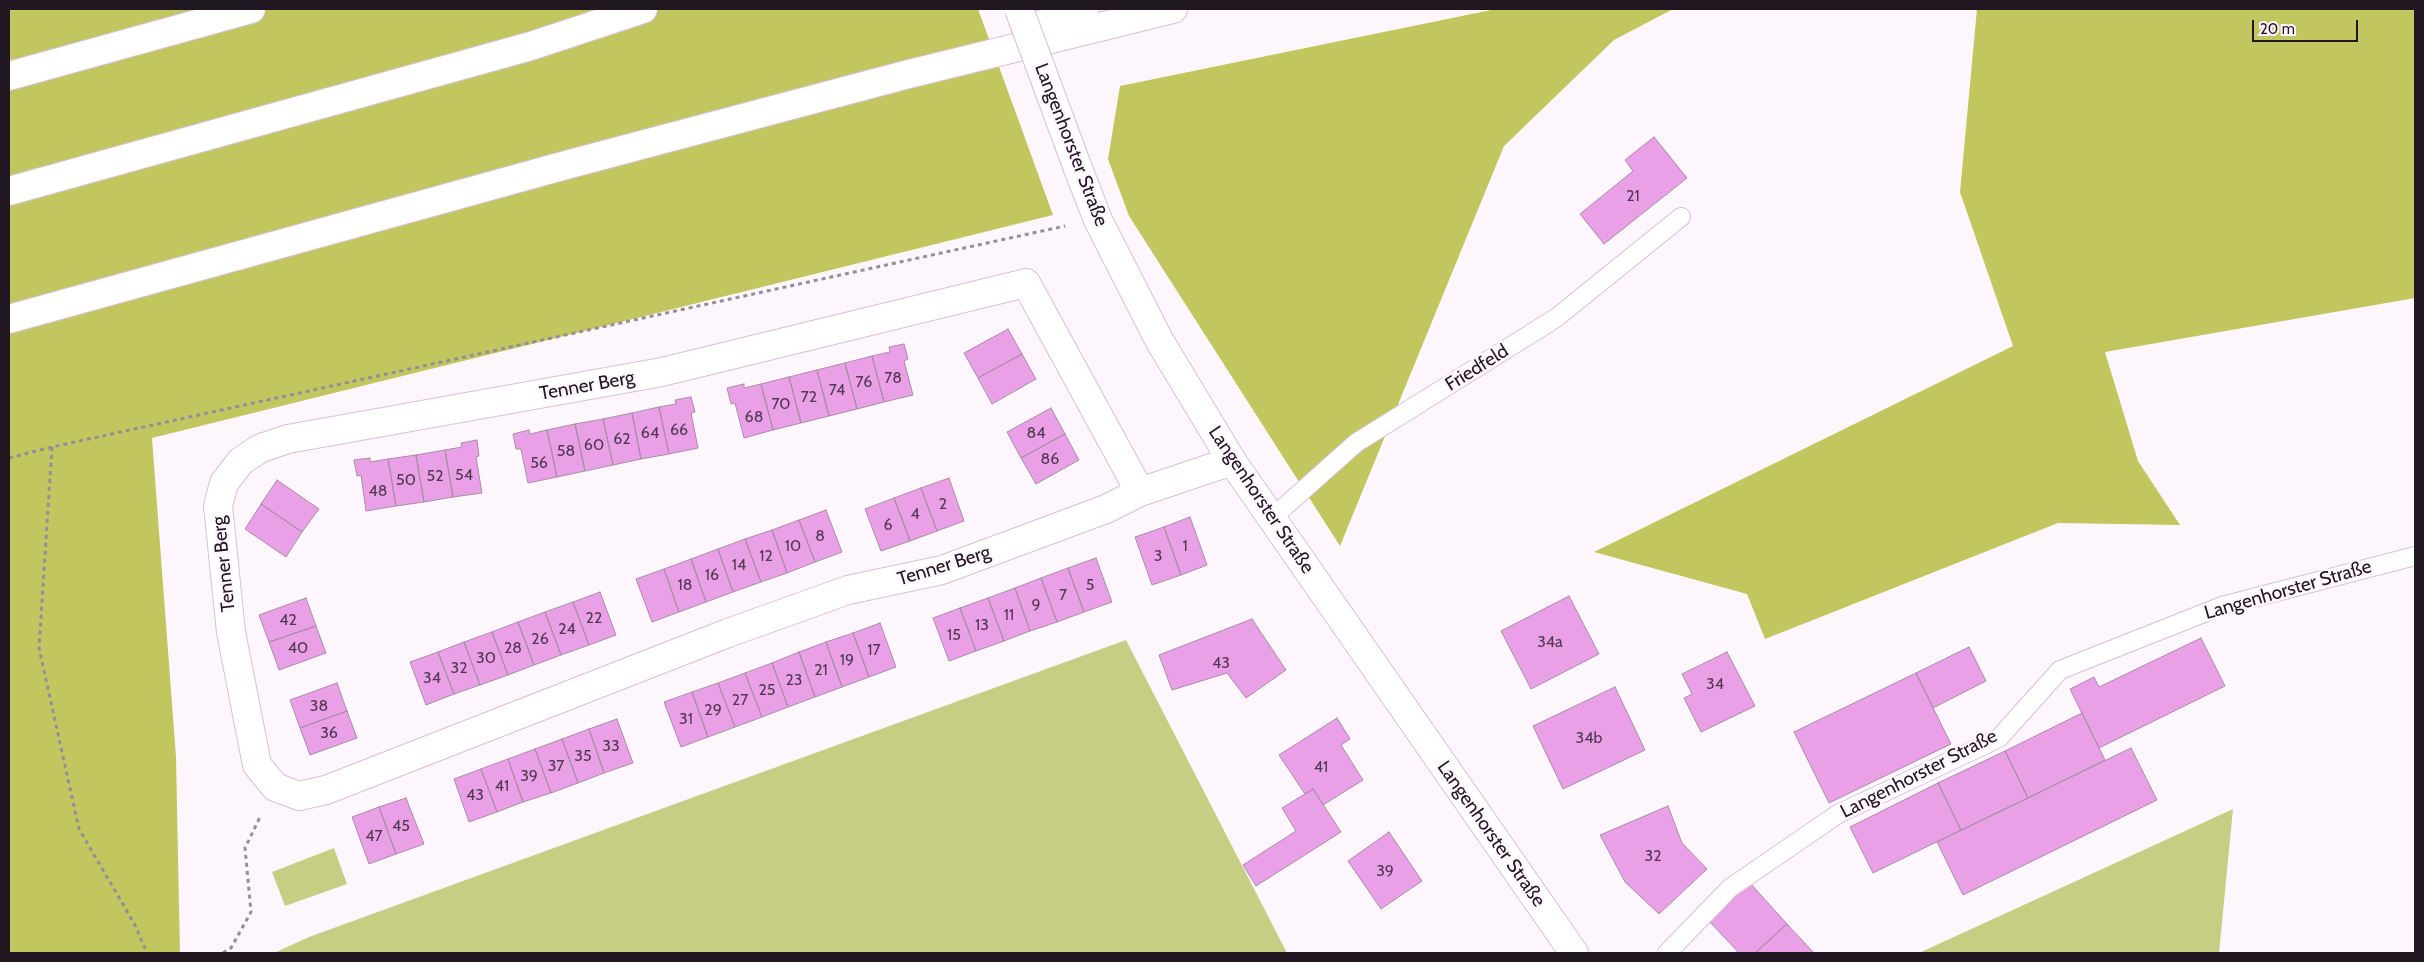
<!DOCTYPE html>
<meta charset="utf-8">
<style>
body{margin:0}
#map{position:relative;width:2424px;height:962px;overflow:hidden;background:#fdf7fd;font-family:Cabin,sans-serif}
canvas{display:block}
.frame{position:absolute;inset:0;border:10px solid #201720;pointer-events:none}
.scale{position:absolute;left:2252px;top:20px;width:106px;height:22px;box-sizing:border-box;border:2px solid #201720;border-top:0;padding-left:6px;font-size:15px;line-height:18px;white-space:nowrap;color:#201720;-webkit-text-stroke:4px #fdf7fd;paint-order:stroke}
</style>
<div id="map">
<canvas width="2424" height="962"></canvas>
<div class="frame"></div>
<div class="scale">20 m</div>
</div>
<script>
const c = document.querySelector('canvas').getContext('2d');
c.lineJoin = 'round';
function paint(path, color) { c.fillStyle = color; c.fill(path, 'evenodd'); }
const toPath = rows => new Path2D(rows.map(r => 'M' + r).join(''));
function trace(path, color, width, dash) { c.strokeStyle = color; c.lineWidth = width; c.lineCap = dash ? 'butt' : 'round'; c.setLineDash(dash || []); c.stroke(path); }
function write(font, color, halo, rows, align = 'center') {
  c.font = font + ' Cabin,sans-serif'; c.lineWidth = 5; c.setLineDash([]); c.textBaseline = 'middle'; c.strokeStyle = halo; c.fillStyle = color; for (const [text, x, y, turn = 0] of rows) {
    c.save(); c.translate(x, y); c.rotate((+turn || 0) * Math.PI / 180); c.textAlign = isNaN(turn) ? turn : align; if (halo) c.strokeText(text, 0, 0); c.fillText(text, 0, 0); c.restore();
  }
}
const green = toPath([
 [1126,640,1287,953,274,953,309,937],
 [2233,809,2219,953,1919,953],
 [334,848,347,884,285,906,272,872]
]);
const forest = toPath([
 [9,9,978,9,1053,215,152,438,176,757,180,953,9,953],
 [1496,9,1673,9,1614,40,1504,146,1340,546,1129,216,1108,159,1120,86],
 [1977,9,2415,9,2415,298,2105,352,2138,461,2180,525,2058,523,1765,639,1747,594,1594,552,2013,346,1960,192]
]);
const building = toPath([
 [1654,137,1687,178,1604,244,1580,214,1633,171,1625,160,1654,137],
 [1008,329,1022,354,978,378,964,353,1008,329],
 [904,344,908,359,904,361,913,395,884,402,872,356,890,352,889,347,904,344],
 [1022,354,1036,379,992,404,978,378,1022,354],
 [872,356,884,402,857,409,845,363,872,356],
 [845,363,857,409,829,416,817,370,845,363],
 [817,370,829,416,801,423,789,377,817,370],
 [789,377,801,423,773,430,761,384,789,377],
 [744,384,744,388,761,384,773,430,744,438,735,403,731,404,727,388,744,384],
 [691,397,695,412,691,413,698,448,669,454,659,407,676,404,675,400,691,397],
 [659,407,669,454,641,459,632,413,659,407],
 [1051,408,1065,434,1021,458,1007,432,1051,408],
 [632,413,641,459,613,465,603,419,632,413],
 [603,419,613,465,585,471,575,424,603,419],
 [575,424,585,471,557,477,547,430,575,424],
 [529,430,530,434,547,430,557,477,528,483,521,449,516,449,513,434,529,430],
 [1065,434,1079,460,1036,484,1021,458,1065,434],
 [477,440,479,456,476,457,482,493,453,497,445,450,462,447,461,443,477,440],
 [445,450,453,497,424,502,416,455,445,450],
 [416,455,424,502,396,506,388,459,416,455],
 [370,458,370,462,388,459,396,506,366,511,361,475,357,476,354,460,370,458],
 [949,478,964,521,937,531,921,488,949,478],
 [277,480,319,509,302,532,261,504,277,480],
 [921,488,937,531,910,541,894,498,921,488],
 [894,498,910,541,881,551,865,509,894,498],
 [261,504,302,532,286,557,245,529,261,504],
 [826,510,842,552,815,562,799,520,826,510],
 [1190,517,1207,565,1181,575,1164,527,1190,517],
 [799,520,815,562,787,573,772,530,799,520],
 [1164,527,1181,575,1152,585,1135,537,1164,527],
 [772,530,787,573,761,582,745,539,772,530],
 [745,539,761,582,733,592,718,549,745,539],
 [718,549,733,592,706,602,691,559,718,549],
 [1096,558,1112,602,1084,612,1068,568,1096,558],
 [691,559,706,602,679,612,664,569,691,559],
 [1068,568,1084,612,1057,622,1041,578,1068,568],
 [664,569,679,612,652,622,636,579,664,569],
 [1041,578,1057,622,1030,631,1015,588,1041,578],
 [1015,588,1030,631,1004,641,988,598,1015,588],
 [600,592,616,635,589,645,573,602,600,592],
 [1569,596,1599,654,1531,689,1501,631,1569,596],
 [306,598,316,626,269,642,259,615,306,598],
 [988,598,1004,641,976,651,960,608,988,598],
 [573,602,589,645,561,655,545,612,573,602],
 [960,608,976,651,949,661,933,618,960,608],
 [545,612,561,655,534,665,518,622,545,612],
 [1252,619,1286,670,1246,698,1227,673,1172,690,1159,655,1252,619],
 [518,622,534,665,508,675,492,632,518,622],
 [880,623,896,667,869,677,853,633,880,623],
 [316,626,326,653,279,670,269,642,316,626],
 [492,632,508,675,480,685,464,642,492,632],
 [853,633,869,677,842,687,826,642,853,633],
 [2201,638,2225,686,2099,748,2070,689,2094,677,2099,687,2201,638],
 [464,642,480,685,454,694,438,652,464,642],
 [826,642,842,687,815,697,799,652,826,642],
 [1969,647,1986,681,1933,708,1916,673,1969,647],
 [438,652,454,694,426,705,410,662,438,652],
 [799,652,815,697,788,707,772,663,799,652],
 [1727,652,1755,706,1701,732,1684,698,1692,694,1682,674,1727,652],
 [772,663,788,707,762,717,745,673,772,663],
 [745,673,762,717,735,727,718,683,745,673],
 [1916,673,1951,744,1829,803,1794,732,1916,673],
 [337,683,347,711,300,728,290,700,337,683],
 [718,683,735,727,708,737,692,692,718,683],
 [1615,687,1645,750,1563,789,1533,726,1615,687],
 [692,692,708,737,681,747,664,702,692,692],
 [347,711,357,738,310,755,300,728,347,711],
 [2082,713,2105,760,2028,798,2005,751,2082,713],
 [1337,718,1350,739,1341,745,1363,780,1323,805,1313,789,1305,794,1279,755,1337,718],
 [617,719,633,763,604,773,589,729,617,719],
 [589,729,604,773,578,783,562,739,589,729],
 [562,739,578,783,551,793,535,749,562,739],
 [2131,748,2157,800,1963,895,1937,842,2131,748],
 [535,749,551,793,523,802,508,759,535,749],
 [2005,751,2028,798,1961,830,1938,783,2005,751],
 [508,759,523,802,497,812,481,769,508,759],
 [481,769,497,812,469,822,454,779,481,769],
 [1938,783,1961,830,1873,873,1850,827,1938,783],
 [1313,789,1341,832,1256,886,1243,865,1296,831,1282,808,1313,789],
 [406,798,424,844,396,854,379,807,406,798],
 [1668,806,1682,843,1707,869,1659,914,1625,882,1600,835,1668,806],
 [379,807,396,854,369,864,352,817,379,807],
 [1389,832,1422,881,1381,909,1348,861,1389,832],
 [1750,883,1787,924,1755,953,1739,953,1709,921,1750,883],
 [1787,924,1814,953,1755,953,1787,924]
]);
const path = toPath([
 [52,447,39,648,79,829,135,925,147,953],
 [9,458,52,447,1065,226],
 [223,953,231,948,251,912,245,848,261,815]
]);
const service = toPath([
 [1273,517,1356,443,1556,318,1681,217],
 [1667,953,1730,888,1838,814,1999,738,2060,670,2222,606,2415,556]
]);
const minor = toPath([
 [1140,492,1026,283,662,372,288,439,261,448,241,461,224,483,218,506,231,632,257,765,275,787,299,796,326,790,728,633,848,590,942,570,1106,509,1140,492,1232,461]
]);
const tertiary = toPath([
 [1077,166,1098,220,1159,340,1232,461,1574,953]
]);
const motorway = toPath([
 [1026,30,1085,9],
 [9,76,251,9],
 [9,191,531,46,643,9],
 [9,319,566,165,905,75,1173,9]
]);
const tertiaryBridge = toPath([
 [1019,9,1077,166]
]);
const numberNames = [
 ["21",1633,196],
 ["78",893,378],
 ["76",864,382],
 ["74",837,390],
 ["72",809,397],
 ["70",781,404],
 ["68",754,417],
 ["66",679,430],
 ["64",650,433],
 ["84",1036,433],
 ["62",622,439],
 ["60",594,445],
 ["58",566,451],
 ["86",1050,459],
 ["56",539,463],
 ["54",464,475],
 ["52",435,476],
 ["50",406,480],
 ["48",378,491],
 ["2",943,504],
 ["4",915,514],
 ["6",888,525],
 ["8",820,536],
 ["10",793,546],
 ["1",1185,546],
 ["12",766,556],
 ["3",1158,556],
 ["14",739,565],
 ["16",712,575],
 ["18",685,585],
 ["5",1090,585],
 ["7",1063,595],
 ["9",1036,605],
 ["11",1009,615],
 ["22",594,618],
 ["42",288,620],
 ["13",982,625],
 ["24",567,629],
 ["15",954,635],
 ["26",540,639],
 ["34a",1550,642],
 ["40",298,648],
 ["28",513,648],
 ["17",874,650],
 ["30",486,658],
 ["19",847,660],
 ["43",1221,663],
 ["32",459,668],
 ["21",821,670],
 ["34",432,678],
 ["23",794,680],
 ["34",1715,684],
 ["25",767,690],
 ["27",740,700],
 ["38",319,706],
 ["29",713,710],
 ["31",686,719],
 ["36",329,733],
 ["34b",1589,738],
 ["33",611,746],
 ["35",583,756],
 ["37",556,766],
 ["41",1321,767],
 ["39",529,776],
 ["41",502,786],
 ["43",475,795],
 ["45",401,826],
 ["47",374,836],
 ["32",1653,856],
 ["39",1385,871]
];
const streetNames = [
 ["Langenhorster Straße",1071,145,69],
 ["Friedfeld",1477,368,-32],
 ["Tenner Berg",587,386,-10],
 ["Langenhorster Straße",1261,500,56],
 ["Tenner Berg",224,564,-96],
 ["Tenner Berg",944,566,-17],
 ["Langenhorster Straße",2288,590,-16],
 ["Langenhorster Straße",1919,774,-27],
 ["Langenhorster Straße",1491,834,55]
];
paint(green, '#c8cd84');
paint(forest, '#c1c65f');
paint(building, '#eaa0e7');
trace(building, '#a68da4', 1);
trace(service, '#d9bfd8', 20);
trace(minor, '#d9bfd8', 30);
trace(tertiary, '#d9bfd8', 30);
trace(motorway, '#d9bfd8', 30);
trace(path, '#968e96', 3, [4, 4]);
trace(service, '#fff', 18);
trace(minor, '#fff', 28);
trace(tertiary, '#fff', 28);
trace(motorway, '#fff', 28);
trace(tertiaryBridge, '#d9bfd8', 30, []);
trace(tertiaryBridge, '#fff', 28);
write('16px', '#523952', null, numberNames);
write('19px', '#201720', '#fdf7fd', streetNames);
</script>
